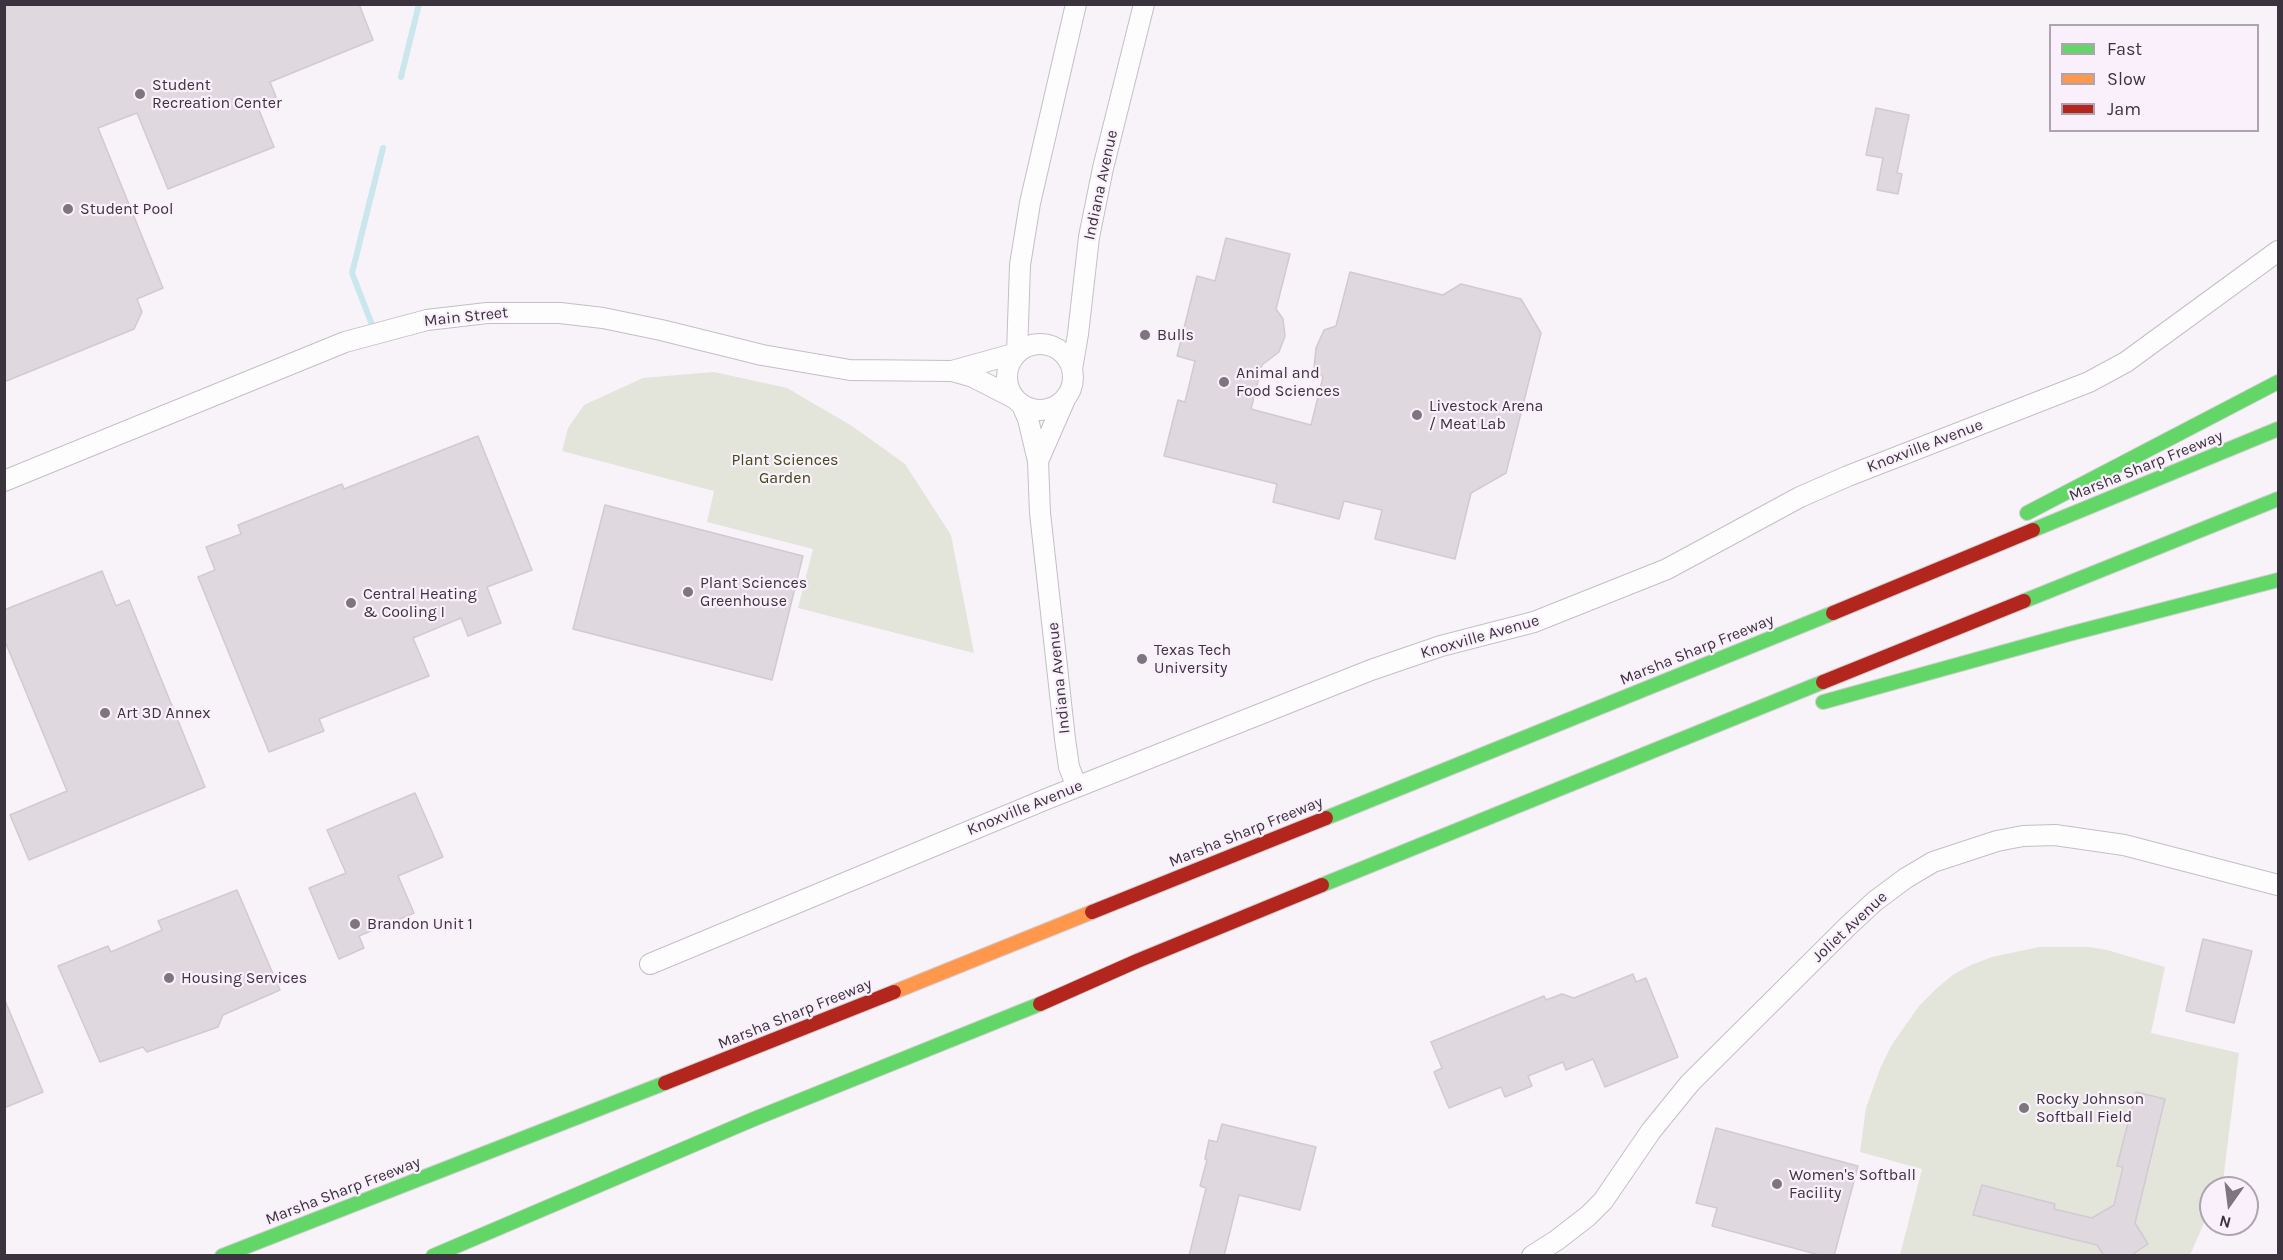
<!DOCTYPE html>
<style>
body{margin:0}
#map{position:relative;width:2283px;height:1260px;overflow:hidden;background:#f8f3f9;font-family:Karla,sans-serif}
canvas{display:block}
.frame{position:absolute;inset:0;border:6px solid #3b333e;pointer-events:none}
.legend{position:absolute;left:2049px;top:24px;width:210px;height:108px;box-sizing:border-box;background:#f9f0fc;border:2px solid #ada4b0;margin:0;padding:8px 10px;list-style:none;font-size:18px;color:#3b333e}
.legend li{display:flex;align-items:center;gap:12px;height:30px}
.legend b{width:30px;border:2px solid #ada4b0}
.north{position:absolute;left:2199px;top:1176px;width:60px;height:60px;box-sizing:border-box;background:#f9f0fc;border:2px solid #ada4b0;border-radius:50%;rotate:194deg;font-size:16px;font-weight:700;line-height:24px;text-align:center;color:#3b333e}
.north::after{content:'';display:block;margin:auto;width:21px;height:27px;background:#7d767f;clip-path:polygon(50% 0,100% 100%,50% 72%,0 100%)}
</style>
<div id="map">
<canvas width="2283" height="1260"></canvas>
<div class="frame"></div>
<ul class="legend">
<li><b style="height:8px;background:#63d668"></b>Fast</li>
<li><b style="height:8px;background:#ff974d"></b>Slow</li>
<li><b style="height:8px;background:#b3261e"></b>Jam</li>
</ul>
<div class="north">N</div>
</div>
<script>
const c = document.querySelector('canvas').getContext('2d');
c.lineJoin = 'round';
function paint(path, color) { c.fillStyle = color; c.fill(path, 'evenodd'); }
const toPath = rows => new Path2D(rows.map(r => 'M' + r).join(''));
function trace(path, color, width, dash) { c.strokeStyle = color; c.lineWidth = width; c.lineCap = dash ? 'butt' : 'round'; c.setLineDash(dash || []); c.stroke(path); }
function write(font, color, halo, rows, align = 'center') {
  c.font = font + ' Karla,sans-serif'; c.lineWidth = 4.5; c.setLineDash([]); c.textBaseline = 'middle'; c.strokeStyle = halo; c.fillStyle = color; for (const [text, x, y, turn = 0] of rows) {
    c.save(); c.translate(x, y); c.rotate((+turn || 0) * Math.PI / 180); c.textAlign = isNaN(turn) ? turn : align; if (halo) c.strokeText(text, 0, 0); c.fillText(text, 0, 0); c.restore();
  }
}
const green = toPath([
 [714,372,787,388,852,426,905,464,951,535,974,653,798,608,813,549,707,522,714,491,562,451,568,428,584,405,643,378],
 [2039,947,2089,947,2107,950,2165,967,2151,1033,2239,1053,2223,1181,2219,1188,2211,1188,2211,1207,2190,1255,1900,1255,1922,1169,1860,1152,1866,1108,1880,1069,1891,1046,1919,1006,1937,988,1954,974,1971,965,1992,957]
]);
const stream = toPath([
 [401,77,419,4],
 [374,330,352,273,383,148]
]);
const building = toPath([
 [4,4,359,4,373,40,270,82,276,97,257,105,274,147,168,189,137,113,98,128,163,288,137,299,142,312,134,329,4,382,4,4],
 [1876,108,1909,115,1897,173,1902,174,1898,194,1877,190,1883,158,1866,155,1876,108],
 [1226,238,1290,254,1276,309,1283,319,1285,336,1279,352,1262,365,1251,409,1311,425,1323,377,1314,368,1316,348,1324,330,1336,326,1350,272,1443,295,1461,284,1521,299,1541,333,1506,473,1471,493,1455,559,1375,539,1382,510,1344,501,1339,519,1273,502,1277,484,1164,456,1178,400,1185,402,1195,361,1177,356,1197,276,1215,281,1226,238],
 [478,436,532,570,487,587,501,623,468,636,461,618,413,638,429,676,319,719,324,731,269,752,198,577,215,570,206,547,241,534,238,525,342,484,344,489,478,436],
 [605,505,803,556,772,680,573,629,605,505],
 [102,571,116,606,129,600,205,787,29,860,10,815,67,791,4,639,4,610,102,571],
 [415,793,443,857,398,876,414,913,359,936,364,948,339,959,309,888,346,873,327,830,415,793],
 [237,890,280,990,223,1015,218,1027,147,1052,143,1047,100,1062,58,966,108,946,111,952,162,930,158,921,237,890],
 [2203,939,2252,951,2234,1023,2186,1011,2203,939],
 [1633,974,1636,982,1646,978,1678,1057,1605,1087,1593,1059,1566,1070,1563,1062,1528,1076,1532,1086,1505,1097,1501,1087,1449,1108,1434,1072,1442,1068,1431,1042,1544,996,1546,1000,1562,994,1574,998,1633,974],
 [4,998,43,1092,4,1108,4,998],
 [2136,1092,2165,1099,2135,1223,2148,1244,2130,1256,2104,1256,2097,1245,1973,1215,1982,1185,2055,1204,2054,1209,2092,1218,2114,1205,2123,1167,2117,1166,2136,1092],
 [1222,1124,1316,1147,1300,1210,1239,1195,1224,1256,1189,1256,1206,1188,1200,1186,1207,1160,1205,1159,1209,1140,1217,1142,1222,1124],
 [1716,1128,1858,1166,1834,1256,1823,1256,1712,1226,1717,1208,1696,1203,1716,1128]
]);
const street = toPath([
 '1007 377a33 33 0 1 1 66 0a33 33 0 1 1-66 0Z',
 [1072,369,1078,334,1089,237,1103,168,1144,4],
 [952,371,1017,353,1020,265,1030,203,1076,4],
 [1022,405,1028,419,1038,461,1040,513,1065,739,1069,767,1077,787],
 [1038,461,1066,397],
 [4,481,345,342,427,320,487,313,560,313,603,318,661,330,762,355,850,370,952,371,973,377,1014,398],
 [650,964,1049,798,1371,670,1441,646,1534,622,1667,569,1800,497,1848,476,2089,382,2126,362,2278,251],
 [1532,1256,1557,1240,1588,1216,1603,1201,1651,1131,1690,1083,1848,926,1875,901,1906,878,1933,862,1997,841,2023,836,2055,835,2124,845,2278,885]
]);
const fast = toPath([
 [2027,513,2278,382],
 [2033,530,2278,429],
 [2024,601,2278,499],
 [1823,702,2069,634,2278,580],
 [1326,818,1833,613],
 [1322,885,1823,682],
 [222,1256,665,1083],
 [433,1256,754,1119,1040,1004]
]);
const slow = toPath([
 [894,992,1092,912]
]);
const jam = toPath([
 [1833,613,2033,530],
 [1823,682,2024,601],
 [1092,912,1326,818],
 [1040,1004,1137,961,1322,885],
 [665,1083,894,992]
]);
const markers = [
 [140,94,6,"#7d767f"],
 [68,209,6,"#7d767f"],
 [1145,335,6,"#7d767f"],
 [1224,382,6,"#7d767f"],
 [1417,415,6,"#7d767f"],
 [688,592,6,"#7d767f"],
 [351,603,6,"#7d767f"],
 [1142,659,6,"#7d767f"],
 [105,713,6,"#7d767f"],
 [355,924,6,"#7d767f"],
 [169,978,6,"#7d767f"],
 [2024,1108,6,"#7d767f"],
 [1777,1184,6,"#7d767f"]
];
const poiNames = [
 ["Student",152,85],
 ["Recreation Center",152,103],
 ["Student Pool",80,209],
 ["Bulls",1157,335],
 ["Animal and",1236,373],
 ["Food Sciences",1236,391],
 ["Livestock Arena",1429,406],
 ["/ Meat Lab",1429,424],
 ["Plant Sciences",700,583],
 ["Greenhouse",700,601],
 ["Central Heating",363,594],
 ["& Cooling I",363,612],
 ["Texas Tech",1154,650],
 ["University",1154,668],
 ["Art 3D Annex",117,713],
 ["Brandon Unit 1",367,924],
 ["Housing Services",181,978],
 ["Rocky Johnson",2036,1099],
 ["Softball Field",2036,1117],
 ["Women's Softball",1789,1175],
 ["Facility",1789,1193]
];
const streetNames = [
 ["Indiana Avenue",1101,185,-78],
 ["Main Street",466,317,-6],
 ["Knoxville Avenue",1925,446,-21],
 ["Marsha Sharp Freeway",2146,466,-22],
 ["Knoxville Avenue",1480,637,-16],
 ["Marsha Sharp Freeway",1697,650,-22],
 ["Indiana Avenue",1059,678,-96],
 ["Knoxville Avenue",1025,808,-22],
 ["Marsha Sharp Freeway",1246,832,-22],
 ["Joliet Avenue",1850,927,-43],
 ["Marsha Sharp Freeway",795,1014,-22],
 ["Marsha Sharp Freeway",343,1191,-21]
];
const parkNames = [
 ["Plant Sciences",785,460],
 ["Garden",785,478]
];
paint(green, '#e3e4da');
trace(stream, '#cae7ee', 6);
paint(building, '#dfd8df');
trace(building, '#d2cad1', 1.5);
trace(street, '#c4bec6', 22);
trace(fast, '#d2ced2', 16);
trace(slow, '#d2ced2', 16);
trace(jam, '#d2ced2', 16);
trace(street, '#fefdfe', 20);
trace(fast, '#63d668', 14);
trace(slow, '#ff974d', 14);
trace(jam, '#b3261e', 14);
for (const [x, y, r, color] of markers) { const dot = new Path2D(); dot.arc(x, y, r, 0, 2 * Math.PI); c.fillStyle = color; c.fill(dot); trace(dot, '#f9f0fc', 2); }
write('16px', '#3b333e', '#f9f0fc', poiNames, 'left');
write('16px', '#3b333e', '#f9f0fc', streetNames);
write('16px', '#404912', '#f9f0fc', parkNames);
</script>
